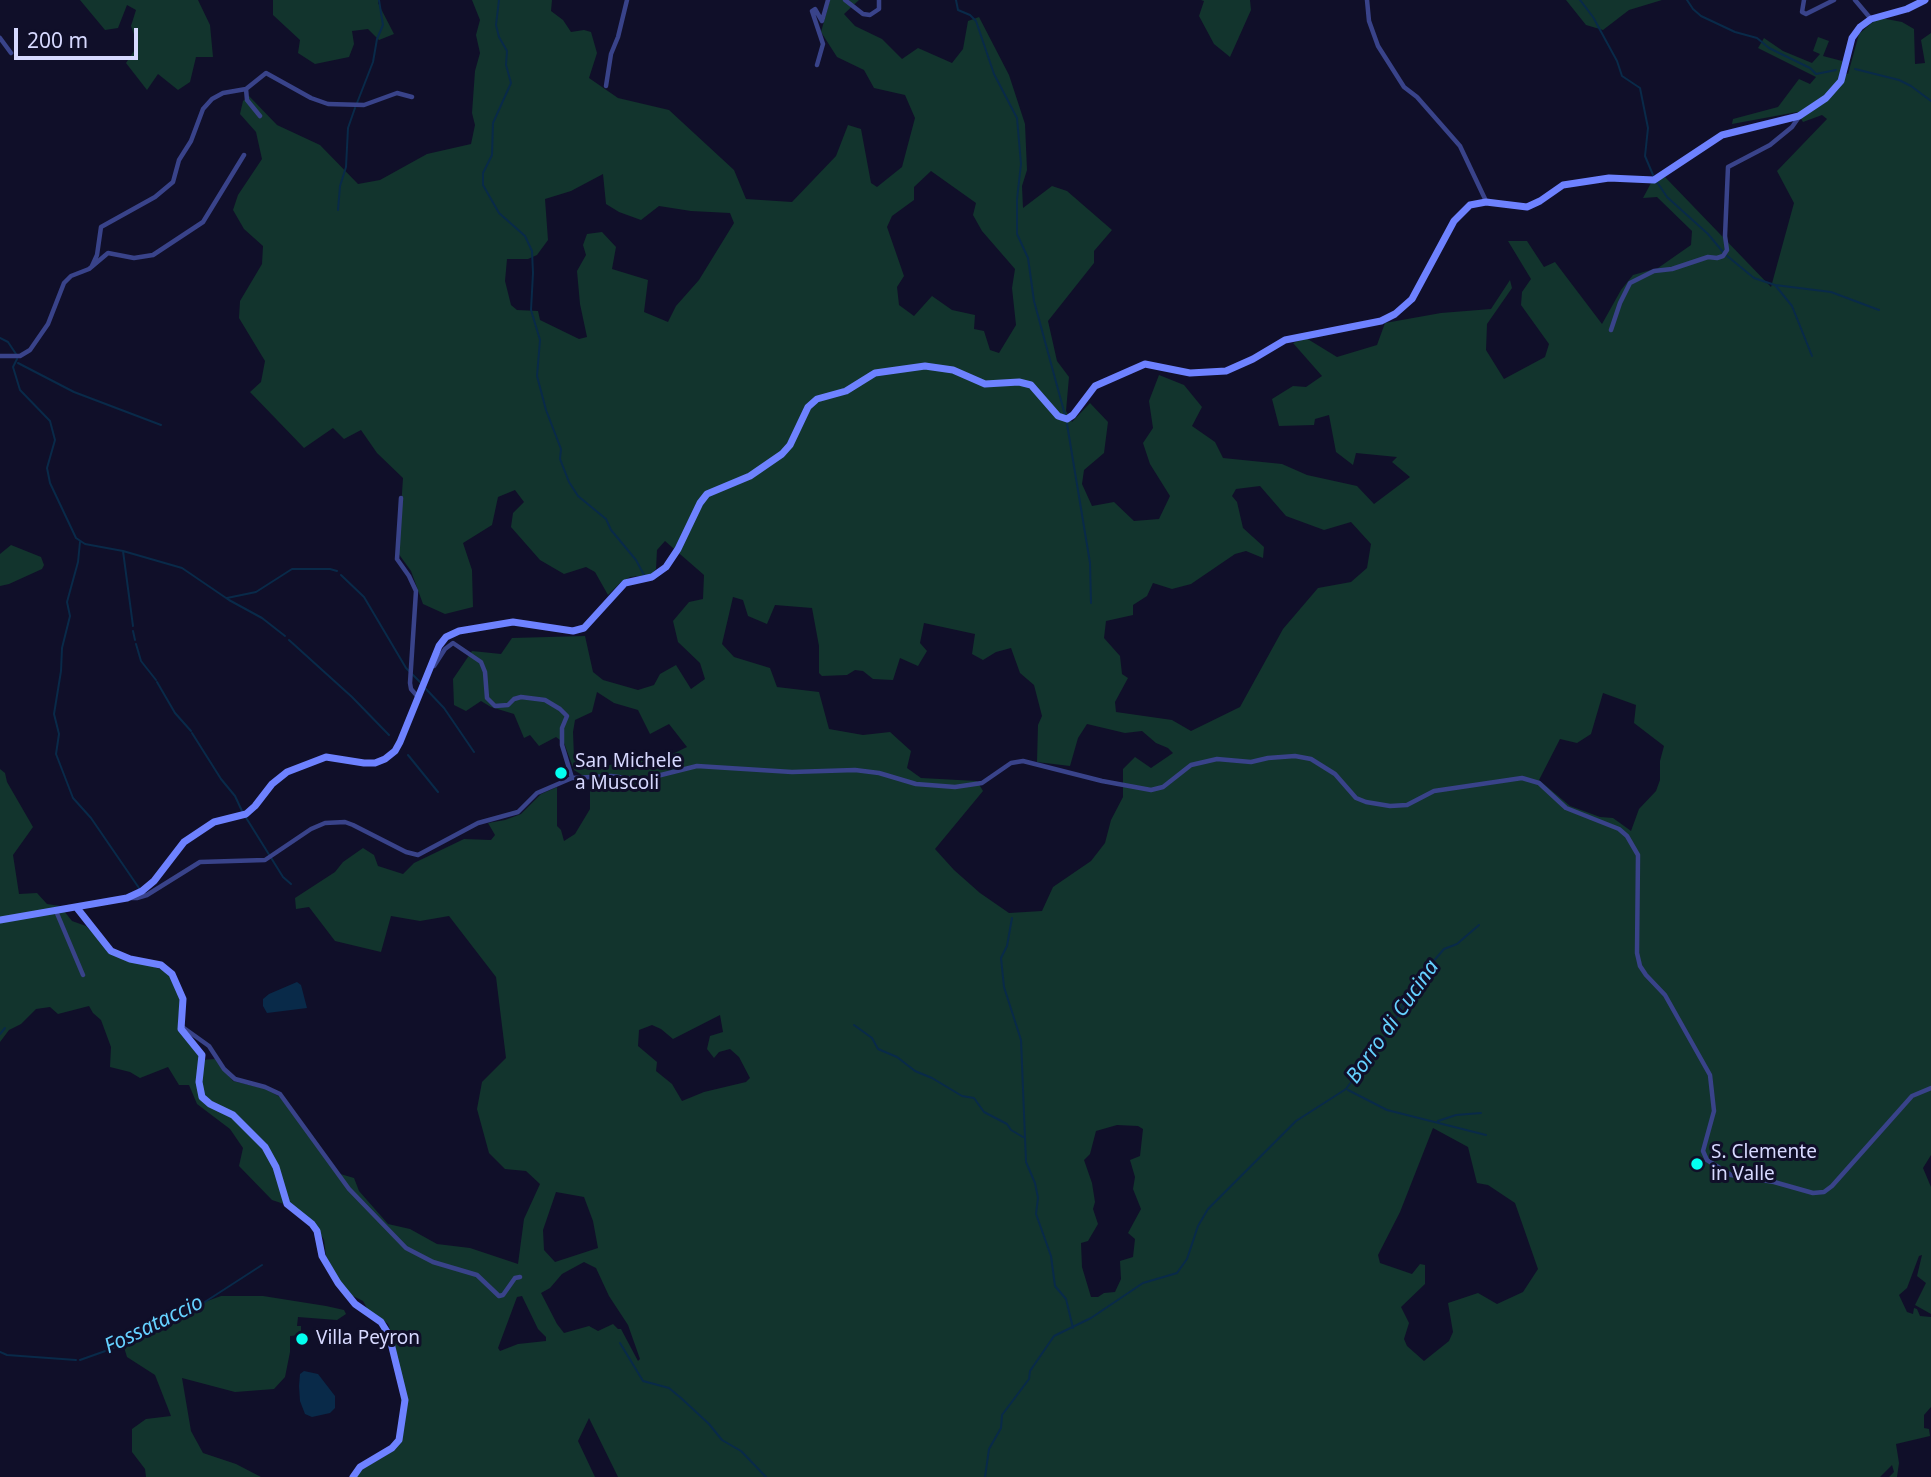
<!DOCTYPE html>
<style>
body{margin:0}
#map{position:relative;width:1931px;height:1477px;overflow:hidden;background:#100f29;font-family:"Noto Sans",sans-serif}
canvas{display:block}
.scale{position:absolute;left:14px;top:28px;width:124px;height:32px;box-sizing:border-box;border:4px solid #d7d9ff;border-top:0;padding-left:9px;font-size:21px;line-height:24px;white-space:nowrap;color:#d7d9ff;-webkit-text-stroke:5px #100f29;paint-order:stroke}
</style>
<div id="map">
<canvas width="1931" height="1477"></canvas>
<div class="scale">200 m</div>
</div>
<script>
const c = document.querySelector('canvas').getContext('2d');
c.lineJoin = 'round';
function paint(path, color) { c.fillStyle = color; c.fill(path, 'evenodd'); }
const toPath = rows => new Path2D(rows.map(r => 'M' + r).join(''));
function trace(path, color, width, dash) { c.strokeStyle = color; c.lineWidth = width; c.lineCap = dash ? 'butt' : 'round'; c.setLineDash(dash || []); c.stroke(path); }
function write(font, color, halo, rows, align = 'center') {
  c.font = font + ' "Noto Sans",sans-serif'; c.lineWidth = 6; c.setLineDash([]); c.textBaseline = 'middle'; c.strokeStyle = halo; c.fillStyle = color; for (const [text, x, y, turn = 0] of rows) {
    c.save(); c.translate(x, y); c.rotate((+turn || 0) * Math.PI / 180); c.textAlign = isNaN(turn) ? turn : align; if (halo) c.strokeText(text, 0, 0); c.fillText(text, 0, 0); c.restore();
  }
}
const green = toPath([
 [80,0,198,0,210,25,213,57,196,57,190,82,178,90,158,74,147,90,126,63,138,45,131,26,136,10,127,5,118,28,105,30],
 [273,0,379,0,378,3,394,34,379,40,368,29,352,31,354,44,349,57,315,64,298,53,300,40,273,15],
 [472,0,552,0,551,11,563,20,571,32,584,30,591,32,597,53,589,78,618,98,669,110,734,170,746,199,792,202,836,156,848,125,861,129,871,183,877,187,902,167,915,118,905,95,874,88,864,70,837,57,821,32,830,0,859,0,844,14,855,26,882,39,902,59,918,48,952,63,963,49,968,21,979,17,1009,75,1025,124,1027,170,1022,186,1023,208,1052,186,1067,191,1112,230,1094,251,1094,263,1048,321,1057,361,1069,377,1066,411,1072,422,1090,403,1108,422,1104,453,1084,470,1082,484,1092,506,1114,502,1134,521,1159,519,1170,496,1150,464,1143,443,1153,428,1149,401,1159,375,1184,385,1202,407,1192,426,1215,442,1223,458,1282,464,1307,475,1357,486,1374,504,1410,477,1392,462,1397,457,1356,453,1353,465,1336,452,1329,415,1315,419,1314,425,1279,426,1272,399,1293,386,1306,387,1322,376,1293,343,1306,338,1337,357,1377,345,1385,323,1441,313,1491,309,1510,280,1512,288,1487,324,1486,350,1504,379,1545,357,1549,344,1521,305,1522,292,1531,279,1508,241,1527,241,1544,267,1555,262,1602,324,1621,290,1633,275,1658,268,1691,245,1692,231,1657,197,1643,198,1651,183,1665,177,1771,287,1794,203,1777,171,1827,119,1822,115,1803,122,1797,112,1732,124,1733,119,1778,107,1799,79,1810,84,1816,77,1758,48,1764,38,1783,51,1812,63,1820,54,1813,51,1818,37,1829,41,1823,56,1842,61,1841,72,1848,74,1859,34,1874,21,1881,18,1902,22,1914,29,1915,64,1925,63,1921,40,1931,33,1931,1155,1923,1168,1931,1187,1931,1314,1915,1305,1926,1283,1917,1276,1922,1255,1919,1256,1907,1288,1899,1295,1907,1312,1913,1314,1914,1308,1917,1309,1920,1316,1931,1317,1931,1407,1924,1415,1924,1428,1929,1429,1930,1436,1896,1444,1899,1463,1897,1477,1889,1477,1894,1472,1892,1465,1880,1477,618,1477,589,1418,578,1441,595,1477,356,1477,361,1470,395,1450,402,1441,400,1371,393,1338,388,1324,368,1310,363,1301,351,1295,340,1281,326,1256,324,1240,315,1224,296,1208,272,1200,239,1166,243,1148,230,1129,197,1104,189,1085,179,1085,168,1067,140,1078,130,1072,110,1067,111,1047,101,1020,93,1013,89,1006,58,1014,50,1007,36,1009,21,1024,9,1030,0,1042,0,769,5,773,7,782,33,827,13,855,19,894,37,893,47,904,60,906,72,921,86,926,110,951,168,972,181,995,178,1022,201,1060,215,1059,233,1081,266,1089,280,1097,337,1173,354,1178,359,1191,388,1224,410,1229,437,1244,470,1248,518,1264,524,1219,540,1184,526,1171,505,1169,489,1153,477,1109,482,1082,506,1058,496,977,449,916,420,921,391,916,381,952,335,941,309,907,296,909,295,898,335,872,343,862,363,848,374,855,378,866,403,874,414,863,464,839,491,840,495,835,488,823,505,820,521,814,541,794,557,787,557,826,561,830,564,841,575,834,590,809,590,780,574,770,564,743,556,737,539,746,530,735,524,738,514,714,491,707,481,701,466,711,454,705,453,679,472,651,501,654,512,638,585,636,593,672,603,680,638,690,654,685,660,674,676,665,691,689,705,679,700,663,678,642,673,621,689,602,703,599,704,575,665,541,657,550,656,569,651,575,630,577,620,583,608,595,595,572,586,567,564,574,540,560,511,527,513,513,524,502,515,490,498,497,492,525,463,543,472,570,473,607,445,614,423,604,411,571,398,553,403,478,377,453,361,430,344,439,333,428,304,448,250,392,261,382,265,361,239,318,240,301,262,264,263,246,244,229,233,210,238,195,262,159,256,132,240,114,243,101,249,96,277,125,320,145,358,184,380,180,427,154,471,144,475,125,472,113,475,71,480,53,476,35,480,20],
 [931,171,976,203,973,215,982,231,1015,269,1012,288,1016,325,999,353,990,350,984,331,974,329,975,315,952,310,932,296,914,316,899,305,897,287,904,276,887,227,892,216,914,200,914,187],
 [603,174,606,204,619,212,641,220,659,206,691,211,730,213,734,223,699,280,676,306,668,322,644,312,648,280,612,269,616,247,602,232,587,234,583,245,586,255,577,271,580,304,587,337,579,339,540,320,538,311,517,310,511,305,505,281,507,259,528,259,537,255,548,240,545,199,571,191],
 [1260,486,1286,516,1324,530,1351,522,1371,544,1367,568,1351,582,1318,588,1283,629,1240,707,1191,731,1172,720,1116,712,1115,702,1128,678,1122,674,1120,656,1104,638,1106,621,1133,615,1133,605,1147,596,1153,583,1172,589,1191,584,1235,554,1246,551,1263,558,1264,547,1243,528,1237,502,1232,496,1236,489],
 [733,597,743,600,748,616,767,624,775,605,812,608,819,646,819,673,822,676,847,675,855,670,863,671,873,679,893,680,900,658,918,666,927,651,920,643,924,623,975,634,972,654,983,660,996,652,1011,648,1020,673,1034,685,1042,716,1038,725,1037,762,1070,766,1078,738,1087,724,1125,733,1142,731,1156,743,1168,748,1173,753,1151,768,1135,757,1123,769,1123,797,1111,820,1105,843,1091,861,1053,887,1042,911,1009,913,980,893,954,870,935,849,983,791,977,781,921,778,907,768,911,751,890,732,863,735,829,729,819,692,777,687,770,668,734,657,722,644],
 [597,692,614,703,638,710,650,734,669,724,687,747,664,758,649,754,592,770,574,758,573,732,575,720,592,712],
 [1603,693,1636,705,1634,723,1664,746,1660,761,1660,780,1656,791,1639,809,1631,831,1613,818,1600,817,1570,806,1539,780,1560,739,1577,743,1591,734],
 [720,1015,723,1032,710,1036,707,1049,714,1058,719,1052,730,1049,739,1057,750,1078,746,1082,704,1092,682,1101,672,1084,656,1071,657,1062,638,1046,639,1030,652,1025,661,1029,673,1039],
 [1117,1125,1138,1126,1143,1129,1140,1156,1130,1160,1135,1177,1133,1189,1141,1209,1128,1233,1135,1239,1133,1257,1120,1261,1121,1279,1115,1292,1104,1293,1098,1297,1091,1297,1082,1267,1081,1243,1088,1241,1098,1224,1093,1209,1095,1202,1092,1183,1084,1160,1090,1154,1096,1131],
 [1433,1128,1468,1147,1477,1183,1488,1185,1515,1203,1538,1269,1523,1292,1497,1304,1478,1293,1448,1303,1453,1332,1449,1341,1424,1361,1407,1346,1404,1339,1409,1323,1401,1307,1425,1284,1425,1265,1420,1264,1412,1274,1380,1263,1378,1255,1400,1212],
 [556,1192,584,1197,593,1221,598,1248,555,1262,544,1250,543,1230],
 [584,1262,596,1268,609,1296,628,1325,640,1359,638,1361,621,1329,618,1329,613,1324,598,1331,589,1326,564,1333,557,1324,541,1293,550,1288,562,1274],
 [522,1296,538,1329,546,1337,546,1341,518,1344,500,1351,498,1348,517,1297],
 [1201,0,1250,0,1251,10,1230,57,1214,44,1199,16,1204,1],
 [1566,0,1662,0,1629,10,1603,30,1586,25],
 [11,545,41,557,44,565,42,569,9,584,0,586,0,554],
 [221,1296,263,1296,326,1306,344,1310,346,1314,337,1320,298,1317,297,1326,301,1326,301,1335,290,1336,290,1352,285,1377,274,1389,235,1392,182,1378,191,1431,203,1453,236,1464,261,1477,146,1477,145,1469,132,1452,132,1429,146,1419,171,1416,155,1375,127,1357,123,1344,150,1328,166,1331,188,1308]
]);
const water = toPath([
 [297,982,301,985,307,1008,267,1013,263,1006,263,999,269,994],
 [304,1371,318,1374,335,1396,335,1408,330,1413,312,1417,305,1414,300,1401,299,1386,300,1374]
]);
const stream = toPath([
 [499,0,496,25,499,37,507,51,506,65,511,83,493,123,492,155,483,173,483,185,499,213,525,236,532,251,533,273,531,310,540,340,537,376,546,410,561,449,560,459,569,482,578,496,606,519,611,530,636,560,644,575],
 [956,0,958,10,970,15,976,21,994,74,1017,118,1021,164,1017,199,1017,234,1028,258,1034,301,1065,415],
 [1580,0,1593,17,1617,61,1622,76,1640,88,1648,128,1645,156,1653,175],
 [1687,0,1693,9,1701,16,1735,32,1757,38,1769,48,1810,68,1816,74,1836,70],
 [1855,69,1899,80,1911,86,1931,101],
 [357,103,373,62,377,39,383,25,379,0],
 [1657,182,1667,197,1708,234,1723,252],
 [338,210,340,186,346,167,348,128,355,108],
 [1726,255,1754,278,1775,285,1792,306,1812,356],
 [1775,285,1831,292,1879,310],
 [0,338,8,342,16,354],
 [17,359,13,367,20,390,50,421,55,440,47,468,50,483,76,538,85,544,123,551,182,568,229,600,262,618,285,636],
 [18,363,74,392,161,425],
 [1067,424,1090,563,1091,603],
 [80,542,78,562,67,602,70,616,62,648,61,671,54,714,59,734,56,754,73,798,91,818,139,888],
 [123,551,133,626],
 [341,575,364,597,406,668,420,682],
 [227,598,256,592,292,569,330,569,337,571],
 [133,631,135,640],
 [289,640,352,697,389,735],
 [136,644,141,661,156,680],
 [157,682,175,713,191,731],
 [426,689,444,708,474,752],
 [192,733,221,779,235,796,242,811],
 [408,755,438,792],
 [245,816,283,877,291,884],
 [1012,918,1007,946,1001,958,1004,987,1021,1040,1026,1162,1035,1183,1038,1198,1036,1214,1051,1256,1055,1286,1066,1299,1073,1328],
 [854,1025,872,1038,878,1049,897,1057,915,1071,932,1078,962,1096,974,1098,984,1112,1007,1124,1011,1130,1023,1137],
 [0,1034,5,1028],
 [1348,1090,1387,1110,1486,1135],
 [1438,1121,1456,1115,1481,1113],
 [620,1343,643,1381,669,1388,681,1398,709,1424,722,1440,741,1451,766,1477],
 [0,1352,7,1355,76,1360],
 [80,1360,111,1349,180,1318,262,1265],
 [985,1477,989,1449,1001,1428,1002,1415,1029,1379,1030,1371,1054,1336,1091,1318,1143,1283,1177,1273,1187,1259,1198,1226,1208,1209,1296,1121,1346,1089,1386,1035,1418,979,1444,949,1457,944,1479,925]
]);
const street = toPath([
 [845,0,863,14,870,15,879,9,879,0],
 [1367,0,1369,21,1378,46,1404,87,1417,97,1460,146,1486,201],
 [1804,0,1802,12,1806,14,1834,0],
 [1855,0,1871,19],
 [0,38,11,53],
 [817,65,823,44,812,11,815,9,822,21,828,0],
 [606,86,611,54,618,37,627,0],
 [246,89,247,100,260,116],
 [92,266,97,255,101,227,155,197,173,182,179,160,191,141,203,109,212,99,223,93,246,89,266,73,311,98,328,104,364,105,397,93,412,97],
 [1611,330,1620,303,1630,283,1654,271,1672,269,1708,257,1717,258,1723,256,1727,250,1725,236,1728,167,1770,145,1792,127,1799,117],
 [0,356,20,356,30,350,48,324,64,283,71,276,89,269,108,253,134,258,153,255,203,222,244,155],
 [401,498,397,559,409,576,416,591,410,683,411,689,418,697],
 [434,666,445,649,453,643,481,662,485,672,487,698,495,706,508,705,514,699,521,697,545,700,560,709,567,716,562,728,562,745,572,778],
 [128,898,137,898,147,895,200,862,265,860,311,829,325,823,345,822,353,825,406,852,418,855,478,823,518,812,537,793,572,778,611,776,641,780,697,766,792,772,855,770,879,773,916,784,955,787,982,783,1011,763,1023,761,1102,781,1151,790,1163,787,1191,765,1217,759,1251,762,1268,758,1295,756,1311,759,1335,774,1356,798,1366,802,1390,806,1407,805,1434,791,1522,778,1539,783,1566,808,1619,829,1627,836,1638,855,1637,953,1640,966,1646,975,1665,995,1710,1075,1714,1111,1703,1151,1707,1160,1731,1175,1774,1182,1813,1193,1824,1192,1832,1186,1912,1096,1931,1088],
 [56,911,83,975],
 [181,1026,209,1046,224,1069,235,1079,265,1087,280,1094,349,1189,406,1248,433,1262,477,1275,499,1296,503,1295,515,1278,520,1277]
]);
const secondary = toPath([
 [77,908,111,951,130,959,161,965,172,974,183,999,181,1029,202,1055,199,1082,202,1097,210,1104,233,1115,265,1147,276,1167,287,1204,312,1224,317,1231,322,1256,338,1283,355,1304,381,1322,389,1335,405,1400,399,1440,392,1448,360,1467,353,1477],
 [0,920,127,898,142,891,154,881,184,842,214,822,246,814,255,806,272,784,287,772,326,757,364,763,375,763,385,759,395,751,400,742,439,646,446,637,459,631,513,622,573,631,584,628,625,583,652,577,666,567,678,549,700,503,707,494,750,476,782,454,790,445,808,407,817,399,846,391,875,373,925,366,953,370,985,384,1019,382,1031,385,1058,416,1067,419,1073,415,1095,386,1145,364,1190,373,1226,371,1253,359,1285,340,1381,321,1395,314,1412,299,1454,221,1470,205,1486,202,1527,207,1540,201,1563,185,1609,178,1654,180,1722,135,1799,116,1826,98,1841,81,1852,38,1860,27,1871,19,1907,9,1925,0]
]);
const markers = [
 [561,773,7,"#03fff0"],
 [1697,1164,7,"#03fff0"],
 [302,1339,7,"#03fff0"]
];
const poiNames = [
 ["San Michele",575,762],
 ["a Muscoli",575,784],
 ["S. Clemente",1711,1153],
 ["in Valle",1711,1175],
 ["Villa Peyron",316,1339]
];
const waterNames = [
 ["Borro di Cucina",1393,1022,-55],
 ["Fossataccio",154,1325,-26]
];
paint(green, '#12342d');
paint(water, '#092a49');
trace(stream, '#092a49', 2);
trace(street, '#39438a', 4.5);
trace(secondary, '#6e82ff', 7);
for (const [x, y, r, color] of markers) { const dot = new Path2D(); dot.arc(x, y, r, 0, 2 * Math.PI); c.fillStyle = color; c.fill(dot); trace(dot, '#100f29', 2.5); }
write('19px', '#d7d9ff', '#100f29', poiNames, 'left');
write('italic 21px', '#65d1ff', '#100f29', waterNames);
</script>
